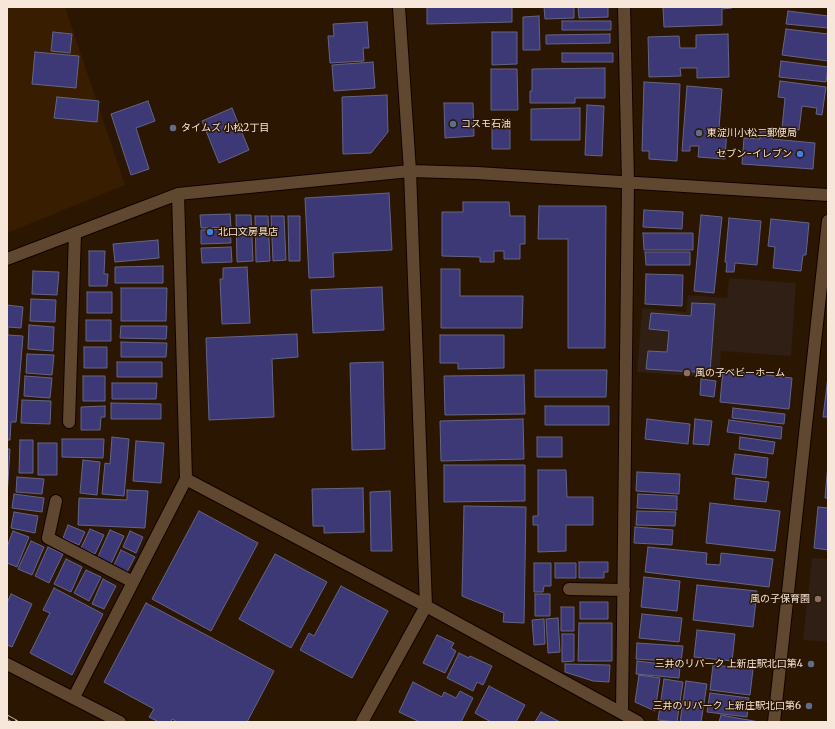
<!DOCTYPE html>
<meta charset="utf-8">
<style>
body{margin:0}
#map{position:relative;width:835px;height:729px;overflow:hidden;background:#2b1601;font-family:Merriweather,serif}
canvas{display:block}
.frame{position:absolute;inset:0;border:8px solid #f7e7da;pointer-events:none}
</style>
<div id="map">
<canvas width="835" height="729"></canvas>
<div class="frame"></div>
</div>
<script>
const c = document.querySelector('canvas').getContext('2d');
c.lineJoin = 'round';
function paint(path, color) { c.fillStyle = color; c.fill(path, 'evenodd'); }
const toPath = rows => new Path2D(rows.map(r => 'M' + r).join(''));
function trace(path, color, width, dash) { c.strokeStyle = color; c.lineWidth = width; c.lineCap = dash ? 'butt' : 'round'; c.setLineDash(dash || []); c.stroke(path); }
function write(font, color, halo, rows, align = 'center') {
  c.font = font + ' Merriweather,"Noto Sans JP",serif'; c.lineWidth = 3; c.setLineDash([]); c.textBaseline = 'middle'; c.strokeStyle = halo; c.fillStyle = color; for (const [text, x, y, turn = 0] of rows) {
    c.save(); c.translate(x, y); c.rotate((+turn || 0) * Math.PI / 180); c.textAlign = isNaN(turn) ? turn : align; if (halo) c.strokeText(text, 0, 0); c.fillText(text, 0, 0); c.restore();
  }
}
const built = toPath([
 [7,7,65,7,125,185,7,233]
]);
const education = toPath([
 [729,278,796,283,791,356,721,351,719,378,637,372,642,308,686,312,688,295,727,298],
 [812,558,828,559,828,642,803,640]
]);
const building = toPath([
 [427,7,512,7,512,22,427,24,427,7],
 [544,7,574,7,574,18,545,19,544,7],
 [578,7,608,7,608,17,579,18,578,7],
 [663,7,732,7,732,8,722,9,722,25,664,27,663,7],
 [788,11,828,16,828,28,786,24,788,11],
 [539,16,540,50,523,50,523,17,539,16],
 [562,21,611,21,611,30,562,30,562,21],
 [367,22,369,48,363,48,364,61,330,63,328,36,334,36,333,24,367,22],
 [786,29,828,34,828,61,782,55,786,29],
 [53,32,72,34,70,53,51,51,53,32],
 [492,32,517,32,517,64,492,65,492,32],
 [610,34,610,43,546,44,546,35,610,34],
 [728,34,729,77,697,78,697,68,680,68,681,76,649,77,648,37,679,36,680,48,696,48,696,35,728,34],
 [35,52,79,56,76,88,32,84,35,52],
 [562,53,613,53,613,62,562,62,562,53],
 [781,61,828,67,826,82,779,77,781,61],
 [373,62,375,88,334,91,332,65,373,62],
 [605,68,605,98,575,98,575,103,530,103,530,91,532,91,532,69,605,68],
 [491,69,517,69,518,110,491,110,491,69],
 [780,81,826,87,822,115,816,114,817,108,802,106,799,130,782,128,785,98,778,97,780,81],
 [644,82,680,84,677,161,649,159,649,151,642,151,644,82],
 [687,86,722,89,719,128,727,128,725,159,698,157,699,146,690,146,690,151,682,151,687,86],
 [387,95,388,132,371,153,343,154,342,97,387,95],
 [57,97,99,101,97,122,54,118,57,97],
 [148,101,155,121,136,128,149,169,131,175,111,114,148,101],
 [444,103,473,103,474,136,445,138,444,103],
 [587,105,604,106,602,156,585,155,587,105],
 [232,108,249,150,219,163,202,121,232,108],
 [580,108,580,140,531,140,531,109,580,108],
 [492,119,510,119,510,149,492,149,492,119],
 [760,131,772,132,772,139,815,143,813,169,742,164,744,138,760,139,760,131],
 [389,193,392,250,333,253,334,277,309,278,305,198,389,193],
 [463,202,509,202,510,216,525,216,525,244,520,244,520,259,504,259,504,251,494,251,494,262,480,262,480,257,442,256,442,212,463,212,463,202],
 [539,206,606,206,605,348,568,348,568,239,538,239,539,206],
 [644,210,683,212,682,229,643,227,644,210],
 [230,214,231,227,201,228,200,215,230,214],
 [236,215,251,215,253,261,237,262,236,215],
 [701,215,722,217,714,293,694,291,701,215],
 [255,216,268,216,270,261,256,262,255,216],
 [271,216,284,216,286,260,273,261,271,216],
 [288,216,300,216,300,261,289,261,288,216],
 [729,218,761,221,757,265,735,263,734,272,726,272,727,263,725,262,729,218],
 [771,219,809,223,806,255,803,255,801,271,773,268,775,247,768,246,771,219],
 [230,229,231,243,201,244,201,230,230,229],
 [643,233,693,233,693,250,644,250,643,233],
 [158,240,159,258,115,262,113,244,158,240],
 [231,247,232,262,202,263,201,248,231,247],
 [89,251,105,251,104,274,108,274,107,286,89,286,89,251],
 [645,252,690,252,690,265,646,265,645,252],
 [163,266,163,283,115,283,115,267,163,266],
 [247,267,250,323,222,324,220,279,223,279,223,268,247,267],
 [441,269,460,269,460,296,523,296,522,328,441,328,441,269],
 [33,271,59,272,57,295,32,294,33,271],
 [646,274,683,275,682,306,645,304,646,274],
 [382,287,384,330,313,333,311,290,382,287],
 [121,288,167,288,166,321,121,321,121,288],
 [87,292,112,292,112,313,87,313,87,292],
 [31,299,56,300,55,322,30,321,31,299],
 [692,303,715,304,710,373,646,369,648,351,667,352,669,331,649,329,651,313,691,316,692,303],
 [7,305,23,307,21,328,8,327,8,335,23,336,16,422,11,422,10,440,7,440,7,305],
 [86,320,111,320,111,341,86,341,86,320],
 [29,325,54,327,53,351,28,349,29,325],
 [121,326,167,326,166,339,120,338,121,326],
 [297,334,298,357,272,359,274,417,209,420,206,338,297,334],
 [440,335,504,335,504,368,458,369,458,363,440,363,440,335],
 [121,342,167,343,166,357,121,357,121,342],
 [84,347,107,347,107,368,84,368,84,347],
 [27,354,54,355,52,375,26,373,27,354],
 [117,362,162,362,162,377,117,377,117,362],
 [383,362,385,449,352,450,350,363,383,362],
 [535,370,607,370,606,397,535,397,535,370],
 [723,370,792,378,789,409,720,402,723,370],
 [524,375,525,414,445,415,444,376,524,375],
 [25,376,52,378,50,398,24,396,25,376],
 [83,376,105,376,105,401,83,401,83,376],
 [828,377,828,417,823,417,828,377],
 [701,379,716,381,714,397,700,395,701,379],
 [112,383,157,383,156,399,112,399,112,383],
 [22,400,51,401,50,424,21,423,22,400],
 [111,403,161,404,161,419,111,419,111,403],
 [105,406,105,417,101,417,100,430,81,430,81,407,105,406],
 [545,406,609,406,609,425,545,425,545,406],
 [733,408,785,414,784,424,732,418,733,408],
 [523,419,524,459,441,461,440,421,523,419],
 [647,419,690,424,688,444,645,439,647,419],
 [695,419,712,421,709,445,693,444,695,419],
 [729,420,782,427,781,439,727,432,729,420],
 [112,437,129,439,124,496,102,494,105,463,110,464,112,437],
 [537,437,562,437,562,457,537,457,537,437],
 [740,437,775,442,773,454,739,449,740,437],
 [62,439,104,439,103,458,62,457,62,439],
 [20,440,33,440,33,473,19,473,20,440],
 [136,441,164,443,161,483,133,481,136,441],
 [38,443,57,443,57,475,38,475,38,443],
 [7,449,10,449,7,497,7,449],
 [735,454,768,458,766,478,732,474,735,454],
 [83,460,100,462,97,495,80,493,83,460],
 [828,464,828,498,825,498,828,464],
 [444,465,525,465,525,501,444,502,444,465],
 [538,470,566,470,567,497,593,497,593,525,566,525,566,551,538,552,538,525,533,525,533,516,538,516,538,470],
 [637,472,680,474,679,494,636,491,637,472],
 [17,477,44,479,42,494,16,492,17,477],
 [736,478,769,482,766,502,734,499,736,478],
 [363,488,364,532,324,533,324,526,313,526,312,489,363,488],
 [127,490,148,491,145,528,78,525,79,498,127,500,127,490],
 [390,491,392,551,371,551,370,492,390,491],
 [14,494,44,498,42,512,12,508,14,494],
 [638,494,677,496,677,510,637,508,638,494],
 [710,503,780,511,775,551,706,543,710,503],
 [464,506,526,507,524,623,503,622,504,613,462,596,464,506],
 [818,507,828,508,828,550,814,548,818,507],
 [199,511,258,543,211,631,152,599,199,511],
 [637,511,676,512,675,526,636,525,637,511],
 [14,512,38,516,35,533,11,528,14,512],
 [68,525,85,532,79,545,63,538,68,525],
 [635,527,673,530,672,545,634,543,635,527],
 [90,529,104,535,95,554,81,548,90,529],
 [110,530,124,536,110,566,97,559,110,530],
 [13,531,29,537,17,567,7,563,7,547,13,531],
 [130,531,143,537,136,553,123,547,130,531],
 [31,541,44,547,32,575,18,569,31,541],
 [48,547,63,554,49,583,35,576,48,547],
 [648,547,707,553,706,564,720,565,721,553,773,559,769,587,645,572,648,547],
 [121,550,135,557,127,572,114,565,121,550],
 [275,554,327,582,291,648,239,619,275,554],
 [66,559,82,567,71,592,54,584,66,559],
 [579,562,608,562,608,572,604,572,604,578,579,578,579,562],
 [534,563,551,563,551,586,544,586,543,592,534,592,534,563],
 [555,563,576,563,576,578,555,578,555,563],
 [86,570,101,577,89,601,74,593,86,570],
 [644,577,680,581,677,611,641,607,644,577],
 [103,579,116,586,104,609,92,604,103,579],
 [697,585,757,591,753,627,693,620,697,585],
 [341,586,388,611,352,678,300,650,309,633,314,636,341,586],
 [54,588,103,614,72,675,30,653,50,613,43,610,54,588],
 [11,594,32,604,12,647,7,645,7,603,11,594],
 [535,594,550,594,550,616,535,616,535,594],
 [580,602,608,602,608,619,580,619,580,602],
 [146,603,274,671,247,722,178,722,172,719,171,722,159,722,149,717,154,709,104,682,146,603],
 [561,607,574,607,574,631,561,631,561,607],
 [642,614,682,618,679,642,639,638,642,614],
 [558,618,560,652,548,653,546,619,558,618],
 [544,619,545,644,534,645,532,620,544,619],
 [579,623,612,623,612,661,578,661,579,623],
 [697,630,735,634,732,661,694,657,697,630],
 [562,634,574,634,574,661,562,662,562,634],
 [437,635,454,643,451,648,456,651,445,673,423,663,437,635],
 [637,643,683,646,681,662,636,659,637,643],
 [459,653,469,658,470,656,492,666,483,685,477,682,473,691,447,678,459,653],
 [637,661,680,666,679,678,636,674,637,661],
 [565,664,610,665,609,682,593,681,565,672,565,664],
 [713,665,753,669,750,695,710,690,713,665],
 [639,675,660,678,655,711,635,702,639,675],
 [664,679,683,682,677,722,658,720,664,679],
 [686,681,707,684,701,722,680,722,686,681],
 [413,682,442,697,444,692,456,698,460,691,473,698,461,722,420,722,399,712,413,682],
 [489,686,525,705,516,722,491,722,475,713,489,686],
 [710,693,749,698,747,717,707,712,710,693],
 [541,712,560,722,535,722,541,712],
 [721,715,759,722,719,722,721,715]
]);
const minor = toPath([
 [7,259,178,194,410,171,477,173,828,195],
 [69,422,75,233],
 [186,479,426,606,638,722],
 [56,501,48,538,133,582],
 [569,589,624,590],
 [7,664,120,722],
 [74,697,186,479,178,194],
 [622,713,628,182,624,7],
 [362,722,426,606,410,171,399,7],
 [774,722,828,221]
]);
const rail = toPath([
 [7,717,16,722]
]);
const markers = [
 [453,124,4,"#5c6f8a"],
 [173,128,4,"#5c6f8a"],
 [699,133,4,"#5c6f8a"],
 [800,154,4,"#3f7fe0"],
 [210,232,4,"#3f7fe0"],
 [687,373,4,"#8d6e63"],
 [818,599,4,"#8d6e63"],
 [811,664,4,"#5c6f8a"],
 [809,706,4,"#5c6f8a"]
];
const poiNames = [
 ["コスモ石油",461,124],
 ["タイムズ 小松2丁目",181,128],
 ["東淀川小松二郵便局",707,133],
 ["セブン-イレブン",792,154,"right"],
 ["北口文房具店",218,232],
 ["風の子ベビーホーム",695,373],
 ["風の子保育園",810,599,"right"],
 ["三井のリパーク 上新庄駅北口第4",803,664,"right"],
 ["三井のリパーク 上新庄駅北口第6",801,706,"right"]
];
paint(built, '#381d00');
paint(education, '#2f1f15');
paint(building, '#3d3876');
trace(building, '#656585', 1);
trace(minor, '#130200', 14);
trace(minor, '#604830', 12);
trace(rail, '#dbcabc', 4.5);
trace(rail, '#2b1601', 3, [9]);
for (const [x, y, r, color] of markers) { const dot = new Path2D(); dot.arc(x, y, r, 0, 2 * Math.PI); c.fillStyle = color; c.fill(dot); trace(dot, '#2b1601', 1.5); }
write('10px', '#f7e7da', '#2b1601', poiNames, 'left');
</script>
